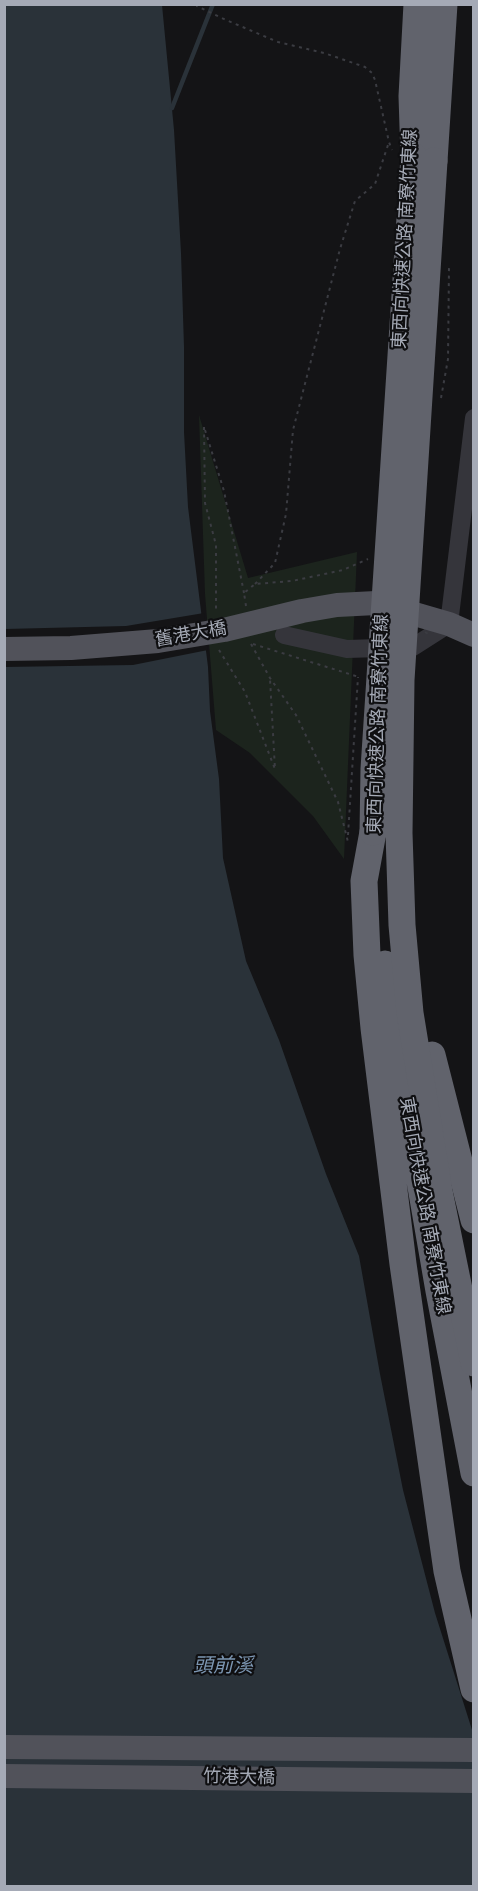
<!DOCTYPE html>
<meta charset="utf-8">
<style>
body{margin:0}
#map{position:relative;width:478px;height:1891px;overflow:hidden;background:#141416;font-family:Roboto,sans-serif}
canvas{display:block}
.frame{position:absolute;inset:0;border:6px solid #a5aab6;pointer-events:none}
</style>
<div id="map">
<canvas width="478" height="1891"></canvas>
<div class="frame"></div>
</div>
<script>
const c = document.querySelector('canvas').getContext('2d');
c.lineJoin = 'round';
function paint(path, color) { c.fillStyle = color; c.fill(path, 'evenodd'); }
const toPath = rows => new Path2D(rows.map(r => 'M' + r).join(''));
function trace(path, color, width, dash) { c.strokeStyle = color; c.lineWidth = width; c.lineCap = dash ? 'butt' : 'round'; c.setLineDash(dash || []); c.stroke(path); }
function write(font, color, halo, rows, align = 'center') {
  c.font = font + ' Roboto,"Noto Sans TC",sans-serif'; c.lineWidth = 4.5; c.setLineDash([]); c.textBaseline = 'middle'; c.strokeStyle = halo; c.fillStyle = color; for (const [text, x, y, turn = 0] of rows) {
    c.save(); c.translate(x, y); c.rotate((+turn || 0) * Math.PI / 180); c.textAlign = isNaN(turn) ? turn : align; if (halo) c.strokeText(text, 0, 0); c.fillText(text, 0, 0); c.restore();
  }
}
const green = toPath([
 [199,415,248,578,357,552,344,859,313,816,250,753,216,730,205,594]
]);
const water = toPath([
 [5,5,162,5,174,130,181,253,184,347,184,432,188,507,208,667,210,711,219,779,223,858,246,961,279,1040,326,1174,359,1256,380,1374,403,1490,435,1613,473,1733,473,1886,5,1886]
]);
const pier = toPath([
 [204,613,208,650,133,665,4,667,5,629,126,626]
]);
const stream = toPath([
 [172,108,213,4]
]);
const path = toPath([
 [196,4,197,6,226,20,278,42,324,53,365,67,372,73,375,80,389,142,392,150],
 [441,398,448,359,449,267],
 [204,427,205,503,216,545,216,612],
 [205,430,224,491,244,593],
 [255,584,275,563,286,514,293,430,340,249,355,201,375,184,389,142],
 [246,606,244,593,255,584,292,581,343,570,368,559],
 [251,644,270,678,296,715,338,802,348,842],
 [253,644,359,677],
 [219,650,245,692,275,769,270,679],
 [348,835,358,677]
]);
const minor = toPath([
 [284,635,347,649,413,647,449,624,474,418]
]);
const major = toPath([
 [387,606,449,624,474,635],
 [4,1747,474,1750],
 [4,1776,474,1781]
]);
const highway = toPath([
 [414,157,412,96,417,4],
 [434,161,444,4],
 [373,832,364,881,367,955,374,1028,403,1264,447,1571,474,1689],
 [385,964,398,1054,439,1291,474,1473],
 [432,1055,474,1220]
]);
const pathBridge = toPath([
 [425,632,430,635]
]);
const majorBridge = toPath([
 [4,649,71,648,158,641,224,630,302,611,337,605,376,603]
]);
const highwayBridge = toPath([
 [434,161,401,680,399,833,402,925,410,1013,439,1191,474,1363],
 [373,832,374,769,414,157]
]);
const streetNames = [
 ["東西向快速公路 南寮竹東線",406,239,-87],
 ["舊港大橋",191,635,-10],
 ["東西向快速公路 南寮竹東線",379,724,-88],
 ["東西向快速公路 南寮竹東線",424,1206,80],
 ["竹港大橋",239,1778,1]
];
const waterNames = [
 ["頭前溪",223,1667]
];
paint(green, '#1c241d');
paint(water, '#2a3239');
paint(pier, '#141416');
trace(stream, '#2a3239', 4.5);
trace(path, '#3b3c42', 2, [3, 4.5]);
trace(minor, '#35353b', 18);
trace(major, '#51525a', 24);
trace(highway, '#61636c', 27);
trace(pathBridge, '#3b3c42', 2, [3, 4.5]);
trace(majorBridge, '#51525a', 24);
trace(highwayBridge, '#61636c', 27);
write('18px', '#a5aab6', '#0f0f11', streetNames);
write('italic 20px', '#7c96b2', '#0f0f11', waterNames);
</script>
